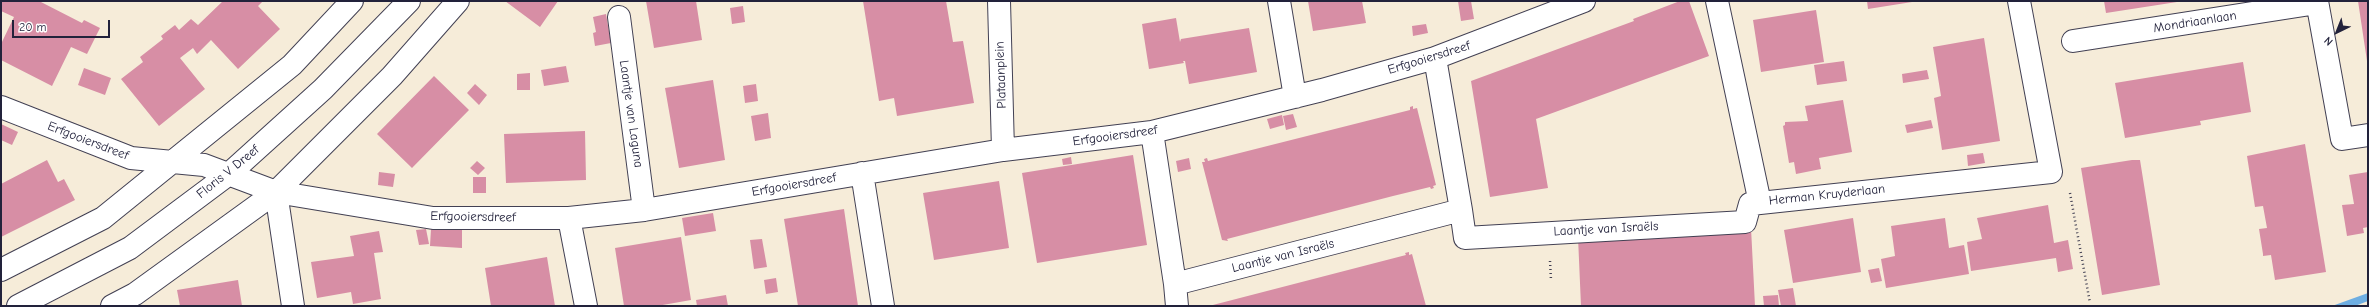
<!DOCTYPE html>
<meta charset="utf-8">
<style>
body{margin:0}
#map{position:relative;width:2369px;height:307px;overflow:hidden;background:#f6ecd9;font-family:"Comic Neue",sans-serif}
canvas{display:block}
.frame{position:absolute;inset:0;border:2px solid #22223b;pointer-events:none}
.north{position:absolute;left:2317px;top:12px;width:40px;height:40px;-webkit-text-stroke:3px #fff;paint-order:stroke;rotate:223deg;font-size:11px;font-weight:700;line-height:16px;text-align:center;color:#22223b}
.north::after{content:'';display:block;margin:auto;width:14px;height:18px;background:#22223b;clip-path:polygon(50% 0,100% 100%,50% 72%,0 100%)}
.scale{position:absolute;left:12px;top:20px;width:98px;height:18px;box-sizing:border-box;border:2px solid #22223b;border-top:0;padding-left:5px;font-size:12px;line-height:14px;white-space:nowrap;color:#22223b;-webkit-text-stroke:3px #fff;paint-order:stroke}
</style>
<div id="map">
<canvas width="2369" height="307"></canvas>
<div class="frame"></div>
<div class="north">N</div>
<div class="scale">20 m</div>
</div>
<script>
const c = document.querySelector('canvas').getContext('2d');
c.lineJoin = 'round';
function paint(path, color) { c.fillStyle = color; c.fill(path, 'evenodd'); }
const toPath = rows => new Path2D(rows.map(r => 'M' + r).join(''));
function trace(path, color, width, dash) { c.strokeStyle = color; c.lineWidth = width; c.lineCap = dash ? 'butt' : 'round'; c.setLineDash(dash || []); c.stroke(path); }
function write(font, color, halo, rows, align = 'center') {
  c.font = font + ' "Comic Neue",sans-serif'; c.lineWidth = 3; c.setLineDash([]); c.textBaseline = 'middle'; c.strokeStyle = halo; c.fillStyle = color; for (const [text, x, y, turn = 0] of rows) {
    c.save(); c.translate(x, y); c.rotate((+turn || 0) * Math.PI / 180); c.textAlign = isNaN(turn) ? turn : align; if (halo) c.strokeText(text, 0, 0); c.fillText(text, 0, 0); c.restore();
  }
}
const water = toPath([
 [2368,293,2368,301,2355,306,2332,306]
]);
const building = toPath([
 [1,1,39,1,82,23,84,20,100,28,87,54,71,47,52,86,1,60,1,44,14,17,1,11],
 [223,1,263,1,258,6,280,29,238,69,211,40,197,54,193,48,180,58,205,89,159,126,121,79,143,62,140,57,163,39,161,36,175,25,179,30,191,19,198,25],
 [505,1,558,1,540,27],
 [646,1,696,1,702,40,654,48],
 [863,1,946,1,953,42,963,41,974,103,897,116,894,98,879,101],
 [1308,1,1362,1,1366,23,1313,31],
 [1458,1,1471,1,1474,19,1461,21],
 [1680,1,1689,1,1709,56,1536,119,1548,188,1490,197,1471,81,1634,21,1633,19],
 [1867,1,1912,1,1912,2,1868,9],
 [2104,1,2177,1,2177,2,2106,13],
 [2358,1,2368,1,2368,61,2367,61],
 [743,6,745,22,732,24,730,8],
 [1816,10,1824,62,1761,72,1753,20],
 [606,14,611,43,595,46,593,33,596,32,593,17],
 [1176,18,1180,42,1181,39,1249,28,1257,72,1189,84,1185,61,1183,61,1184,63,1149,69,1142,24],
 [1426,24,1428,33,1413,36,1412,26],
 [1984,38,2000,141,1942,150,1934,98,1941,96,1933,47],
 [1844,61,1847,81,1817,85,1814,65],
 [2243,62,2251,112,2200,121,2201,125,2125,138,2115,83],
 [566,66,569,82,544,86,541,70],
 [84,68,111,78,105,95,78,85],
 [1927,70,1929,79,1903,83,1902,74],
 [530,73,530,90,517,90,517,74],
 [434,76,469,110,412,168,377,134],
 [713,80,725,160,679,168,665,88],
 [475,84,487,95,479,105,467,93],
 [756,84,758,101,745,103,743,86],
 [1843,100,1852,152,1819,158,1821,169,1796,174,1794,162,1789,163,1783,126,1785,125,1785,122,1808,121,1805,106],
 [1413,106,1413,109,1417,108,1436,185,1433,186,1434,188,1431,189,1430,187,1393,196,1227,239,1228,241,1222,240,1202,162,1205,162,1204,159,1207,158,1208,161,1410,110,1410,107],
 [768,113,771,138,755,141,751,116],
 [1293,114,1297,127,1286,130,1283,116],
 [1282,115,1284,125,1270,129,1267,119],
 [1931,120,1933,128,1907,133,1905,125],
 [1,124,18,132,12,145,1,140],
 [585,131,586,180,506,183,504,134],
 [2305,144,2326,272,2275,280,2271,255,2263,256,2263,254,2259,229,2267,228,2263,206,2255,207,2247,156],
 [1983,153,1985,163,1968,166,1967,155],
 [1133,155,1147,245,1037,263,1022,173],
 [1071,157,1072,164,1063,165,1062,159],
 [1189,158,1191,169,1178,172,1176,161],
 [47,160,58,182,64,179,75,200,1,237,1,184],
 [2132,160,2140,160,2160,285,2102,295,2081,168],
 [477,161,485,168,478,175,470,168],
 [379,172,395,174,393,187,378,185],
 [2368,172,2368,227,2363,228,2364,233,2347,236,2342,205,2354,204,2349,175],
 [473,177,486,177,486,193,473,193],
 [999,181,1009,248,934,260,923,193],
 [2048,205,2054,243,2068,240,2073,269,2058,272,2056,258,1971,271,1967,242,1982,239,1977,218],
 [844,209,858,306,798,306,784,219],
 [713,213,716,231,685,236,682,218],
 [1853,218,1861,272,1793,283,1784,230],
 [1945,218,1949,248,1964,245,1969,274,1886,288,1881,259,1895,256,1891,226],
 [1751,228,1755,306,1581,306,1578,237],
 [426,229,429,244,419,245,416,230],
 [431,229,462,230,462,248,430,246],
 [379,231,383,252,374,253,381,299,353,304,351,292,317,298,311,262,354,256,350,236],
 [681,237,691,300,657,306,624,306,615,248],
 [762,239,767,267,754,269,750,240],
 [1409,252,1409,255,1412,254,1426,306,1209,306,1406,255,1405,253],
 [547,257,555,306,491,306,485,268],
 [1879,268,1882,281,1871,283,1868,270],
 [776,278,778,292,766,294,764,280],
 [238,280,242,306,180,306,177,290],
 [1793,288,1796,306,1781,306,1778,290],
 [726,295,728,306,697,306,696,300],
 [1778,295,1779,306,1764,306,1763,296]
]);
const path = toPath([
 [2070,193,2090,303],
 [1550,261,1551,280]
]);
const minor = toPath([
 [999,1,1003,150],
 [1279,1,1295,97],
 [1717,1,1760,203,2051,172,2019,1],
 [2317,1,2342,139,2368,135],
 [619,17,644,210],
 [2073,41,2317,3],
 [1,107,131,158,204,165,276,192,433,218,569,218,644,210,1003,150,1152,132,1322,90,1435,58,1584,1],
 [1152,132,1175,284,1461,210,1435,58],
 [862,173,883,306],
 [276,192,293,306],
 [1461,210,1465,238,1745,222,1750,204,1760,203],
 [569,218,586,306],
 [1,270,103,218,292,65,352,1],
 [1175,284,1177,306],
 [18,306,130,248,229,174,323,89,409,1],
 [112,306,135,294,276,192,392,76,458,1]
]);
const streetNames = [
 ["Mondriaanlaan",2195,22,-9],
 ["Erfgooiersdreef",1429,58,-17],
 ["Plataanplein",1001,75,-92],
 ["Laantje van Laguna",631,114,82],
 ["Erfgooiersdreef",1115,136,-8],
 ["Erfgooiersdreef",88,141,21],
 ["Floris V Dreef",228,172,-39],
 ["Erfgooiersdreef",794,185,-10],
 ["Herman Kruyderlaan",1827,195,-6],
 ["Erfgooiersdreef",473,217,1],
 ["Laantje van Israëls",1606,229,-3],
 ["Laantje van Israëls",1283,256,-14]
];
paint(water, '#6eaee2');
paint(building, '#d78ea5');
trace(minor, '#424053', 24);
trace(path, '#424053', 2.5, [1, 3]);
trace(minor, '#fff', 22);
write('13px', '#22223b', '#fff', streetNames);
</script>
